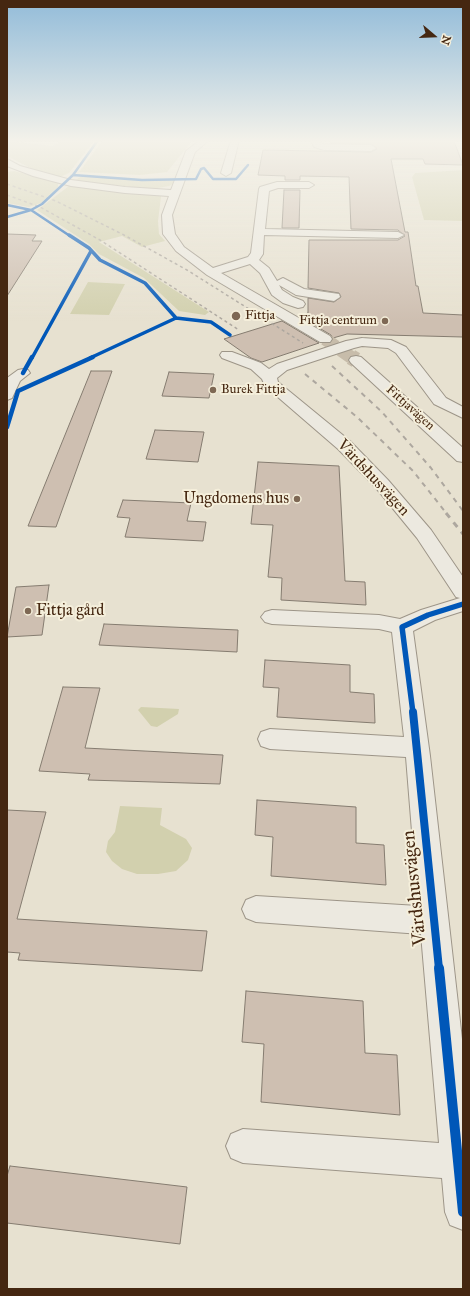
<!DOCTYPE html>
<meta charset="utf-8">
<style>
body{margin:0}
#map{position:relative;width:470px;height:1296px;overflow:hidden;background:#e7e1d0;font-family:"IM FELL Great Primer",serif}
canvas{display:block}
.frame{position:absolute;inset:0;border:8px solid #452711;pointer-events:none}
.north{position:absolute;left:414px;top:16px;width:40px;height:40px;-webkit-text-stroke:3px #f5efdb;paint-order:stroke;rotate:109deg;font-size:11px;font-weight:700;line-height:16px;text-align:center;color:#452711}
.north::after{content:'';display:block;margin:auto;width:14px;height:18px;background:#452711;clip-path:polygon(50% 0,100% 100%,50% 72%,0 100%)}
</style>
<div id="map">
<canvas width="470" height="1296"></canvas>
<div class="frame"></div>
<div class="north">N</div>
</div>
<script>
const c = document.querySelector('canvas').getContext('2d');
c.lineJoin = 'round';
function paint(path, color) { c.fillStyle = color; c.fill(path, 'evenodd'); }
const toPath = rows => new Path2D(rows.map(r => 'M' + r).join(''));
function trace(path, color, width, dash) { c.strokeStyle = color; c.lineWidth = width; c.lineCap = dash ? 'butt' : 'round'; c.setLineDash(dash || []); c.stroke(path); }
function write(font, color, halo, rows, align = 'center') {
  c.font = font + ' "IM FELL Great Primer",serif'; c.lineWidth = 4; c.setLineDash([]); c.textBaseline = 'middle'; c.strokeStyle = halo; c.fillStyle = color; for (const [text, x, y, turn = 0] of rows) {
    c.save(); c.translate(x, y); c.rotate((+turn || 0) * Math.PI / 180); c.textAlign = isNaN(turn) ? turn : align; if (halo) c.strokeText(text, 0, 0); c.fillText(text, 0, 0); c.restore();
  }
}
const green = toPath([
 [63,140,95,140,69,173,60,177,34,170,7,156,7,141,53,146],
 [103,140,193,140,167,172,140,175,79,172],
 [463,170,463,221,424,220,412,177,415,173],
 [14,171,58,182,58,187,41,203,29,207,7,203,7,172],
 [82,176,145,180,174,180,173,184,169,186,153,189,74,181],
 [69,186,160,195,161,197,158,221,159,234,165,241,142,247,122,236,99,242,209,312,205,315,179,311,144,278,99,254,89,244,37,210],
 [88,282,125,284,109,315,70,314],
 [141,707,179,709,178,714,157,727,151,726,138,710],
 [120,806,162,808,160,825,186,839,192,848,188,860,176,871,158,874,137,874,122,869,112,861,106,852,108,841,115,832]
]);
const building = toPath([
 [331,140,454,141,463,165,425,164,423,159,391,159,405,232,408,232,416,286,418,286,423,313,463,315,463,337,347,334,333,338,331,335,299,316,308,313,308,298,334,302,341,297,339,293,308,288,309,240,398,240,405,236,398,230,351,229,349,177,300,176,300,180,285,180,285,176,258,175,263,150,371,152,377,149,371,144,331,143,331,140],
 [284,190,300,190,299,228,282,228,284,190],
 [7,234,36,235,32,241,42,241,7,296,7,234],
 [282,321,319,343,262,362,251,358,224,339,282,321],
 [91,371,112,371,56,527,28,526,91,371],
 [169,372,214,374,209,398,162,396,169,372],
 [155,430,204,432,198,462,146,459,155,430],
 [258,462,339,466,345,581,365,582,366,605,281,600,282,578,268,577,273,525,251,524,258,462],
 [123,500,191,503,187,521,206,522,203,541,125,537,130,518,117,517,123,500],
 [49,585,42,635,7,637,16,587,49,585],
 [104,624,238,630,237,652,99,645,104,624],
 [265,660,350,665,350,692,374,694,375,723,277,717,279,688,263,687,265,660],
 [63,687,100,688,85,748,223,755,220,784,88,780,90,774,39,771,63,687],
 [257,800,356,807,356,843,384,845,386,885,271,876,273,837,255,835,257,800],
 [7,810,46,812,17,919,207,931,202,971,18,960,20,953,7,952,7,810],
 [246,991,363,1001,365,1053,397,1055,400,1115,261,1102,264,1044,242,1042,246,991],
 [10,1166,187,1187,180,1244,7,1223,7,1176,10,1166]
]);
const minorTunnelFar1 = toPath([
 [325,339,352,358]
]);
const minorTunnel = toPath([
 [351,357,356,360]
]);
const minor = toPath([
 [200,140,209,140,195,152,172,215,175,234,184,247,213,268,248,257,251,253,259,189,260,187,277,182,309,182,314,185,309,188,278,188,269,191,265,229,398,232,404,235,398,238,264,235,263,254,259,260,269,268,277,281,283,278,304,289,339,294,340,297,334,301,296,295,279,285,282,290,293,297,303,301,305,304,303,307,298,308,283,303,272,295,260,273,250,264,221,273,330,336,332,339,330,342,320,342,207,275,176,251,163,234,162,215,169,196,125,193,71,186,33,176,7,166,7,159,20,166,71,180,125,187,171,190,186,151,200,140],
 [231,140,239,140,231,173,226,176,221,173,231,140],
 [311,140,319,140,321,143,324,144,371,145,376,148,371,151,324,150,314,147,311,140],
 [362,338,391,340,406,347,446,398,463,407,463,418,434,404,396,353,388,348,362,346,354,348,287,370,277,378,278,382,350,441,388,480,431,530,463,577,463,611,435,620,413,631,430,756,463,1048,463,1230,450,1225,445,1212,442,1178,243,1163,231,1158,226,1146,231,1134,243,1129,439,1143,421,934,256,922,246,918,242,909,246,900,256,896,418,906,406,757,270,749,261,746,258,739,261,732,270,729,404,737,392,632,379,629,272,624,265,622,261,617,265,612,272,610,379,615,400,619,421,610,460,598,456,597,417,538,376,488,338,449,265,386,262,379,251,369,222,358,220,355,222,352,232,352,261,363,269,369,277,364,346,341,362,338],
 [356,356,361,357,463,448,463,462,457,461,351,363,349,360,351,357,356,356],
 [23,369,28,370,30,373,20,381,12,398,7,400,7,378,18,370,23,369]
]);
const railFar2 = toPath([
 [7,184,56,201,124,235,187,270,303,343],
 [7,195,40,207,100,240,239,330]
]);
const railFar1 = toPath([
 [332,366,382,412,431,468,463,511],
 [305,374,357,417,413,471,447,514]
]);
const rail = toPath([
 [446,513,463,534]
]);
const cyclewayFar5 = toPath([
 [73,175,142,180,196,179,201,169,204,168,213,179,236,179,248,165],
 [7,205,31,210,70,236],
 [7,217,31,210,42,204,73,175,98,140]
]);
const cyclewayFar4 = toPath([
 [69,235,89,248,100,260,145,283,176,318],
 [32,358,91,251],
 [90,358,176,318,211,322,230,335]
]);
const cyclewayFar3 = toPath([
 [23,373,32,357],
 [7,427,18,391,93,357]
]);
const cyclewayFar2 = toPath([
 [413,713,402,627,428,615,463,604]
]);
const cyclewayFar1 = toPath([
 [413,712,439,969]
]);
const cycleway = toPath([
 [439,968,463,1212]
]);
const markers = [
 [236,316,5,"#7e6854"],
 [385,321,4,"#7e6854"],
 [213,390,4,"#7e6854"],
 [297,499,4,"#7e6854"],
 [28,611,4,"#7e6854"]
];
const farPoinames = [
 ["Fittja",245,316],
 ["Fittja centrum",377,321,"right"],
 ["Burek Fittja",221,390]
];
const farStreetnames = [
 ["Fittjavägen",410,408,42]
];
const streetNames = [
 ["Värdshusvägen",373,478,47]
];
const poiNames = [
 ["Ungdomens hus",289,499],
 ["Fittja gård",36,611,"left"]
];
const nearStreetnames = [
 ["Värdshusvägen",415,888,-96]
];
paint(green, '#d2d0ae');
paint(building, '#cebfb1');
trace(building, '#857c70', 1);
trace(minorTunnelFar1, '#c7bcaa', 13, [13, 6]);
trace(minorTunnel, '#c7bcaa', 16, [16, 8]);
trace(minor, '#9d9588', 2);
paint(minor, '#ece9e0');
trace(railFar2, '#ada79f', 1.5, [3, 3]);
trace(railFar1, '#ada79f', 2, [5, 5]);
trace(rail, '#ada79f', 3, [6, 6]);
trace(cyclewayFar5, '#0057b8', 2.5);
trace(cyclewayFar4, '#0057b8', 3.5);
trace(cyclewayFar3, '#0057b8', 4.5);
trace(cyclewayFar2, '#0057b8', 5.5);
trace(cyclewayFar1, '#0057b8', 8);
trace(cycleway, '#0057b8', 10);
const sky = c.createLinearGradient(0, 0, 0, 321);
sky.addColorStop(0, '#93bcd9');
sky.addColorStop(0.44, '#f4f2ea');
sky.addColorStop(1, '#f4f2ea00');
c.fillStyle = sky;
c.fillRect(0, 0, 470, 321);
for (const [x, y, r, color] of markers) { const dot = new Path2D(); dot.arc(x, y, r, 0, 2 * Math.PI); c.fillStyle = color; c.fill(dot); trace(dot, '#f5efdb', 1.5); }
write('13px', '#452711', '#f5efdb', farPoinames, 'left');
write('13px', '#452711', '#f5efdb', farStreetnames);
write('16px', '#452711', '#f5efdb', streetNames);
write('16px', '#452711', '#f5efdb', poiNames, 'right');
write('19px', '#452711', '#f5efdb', nearStreetnames);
</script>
